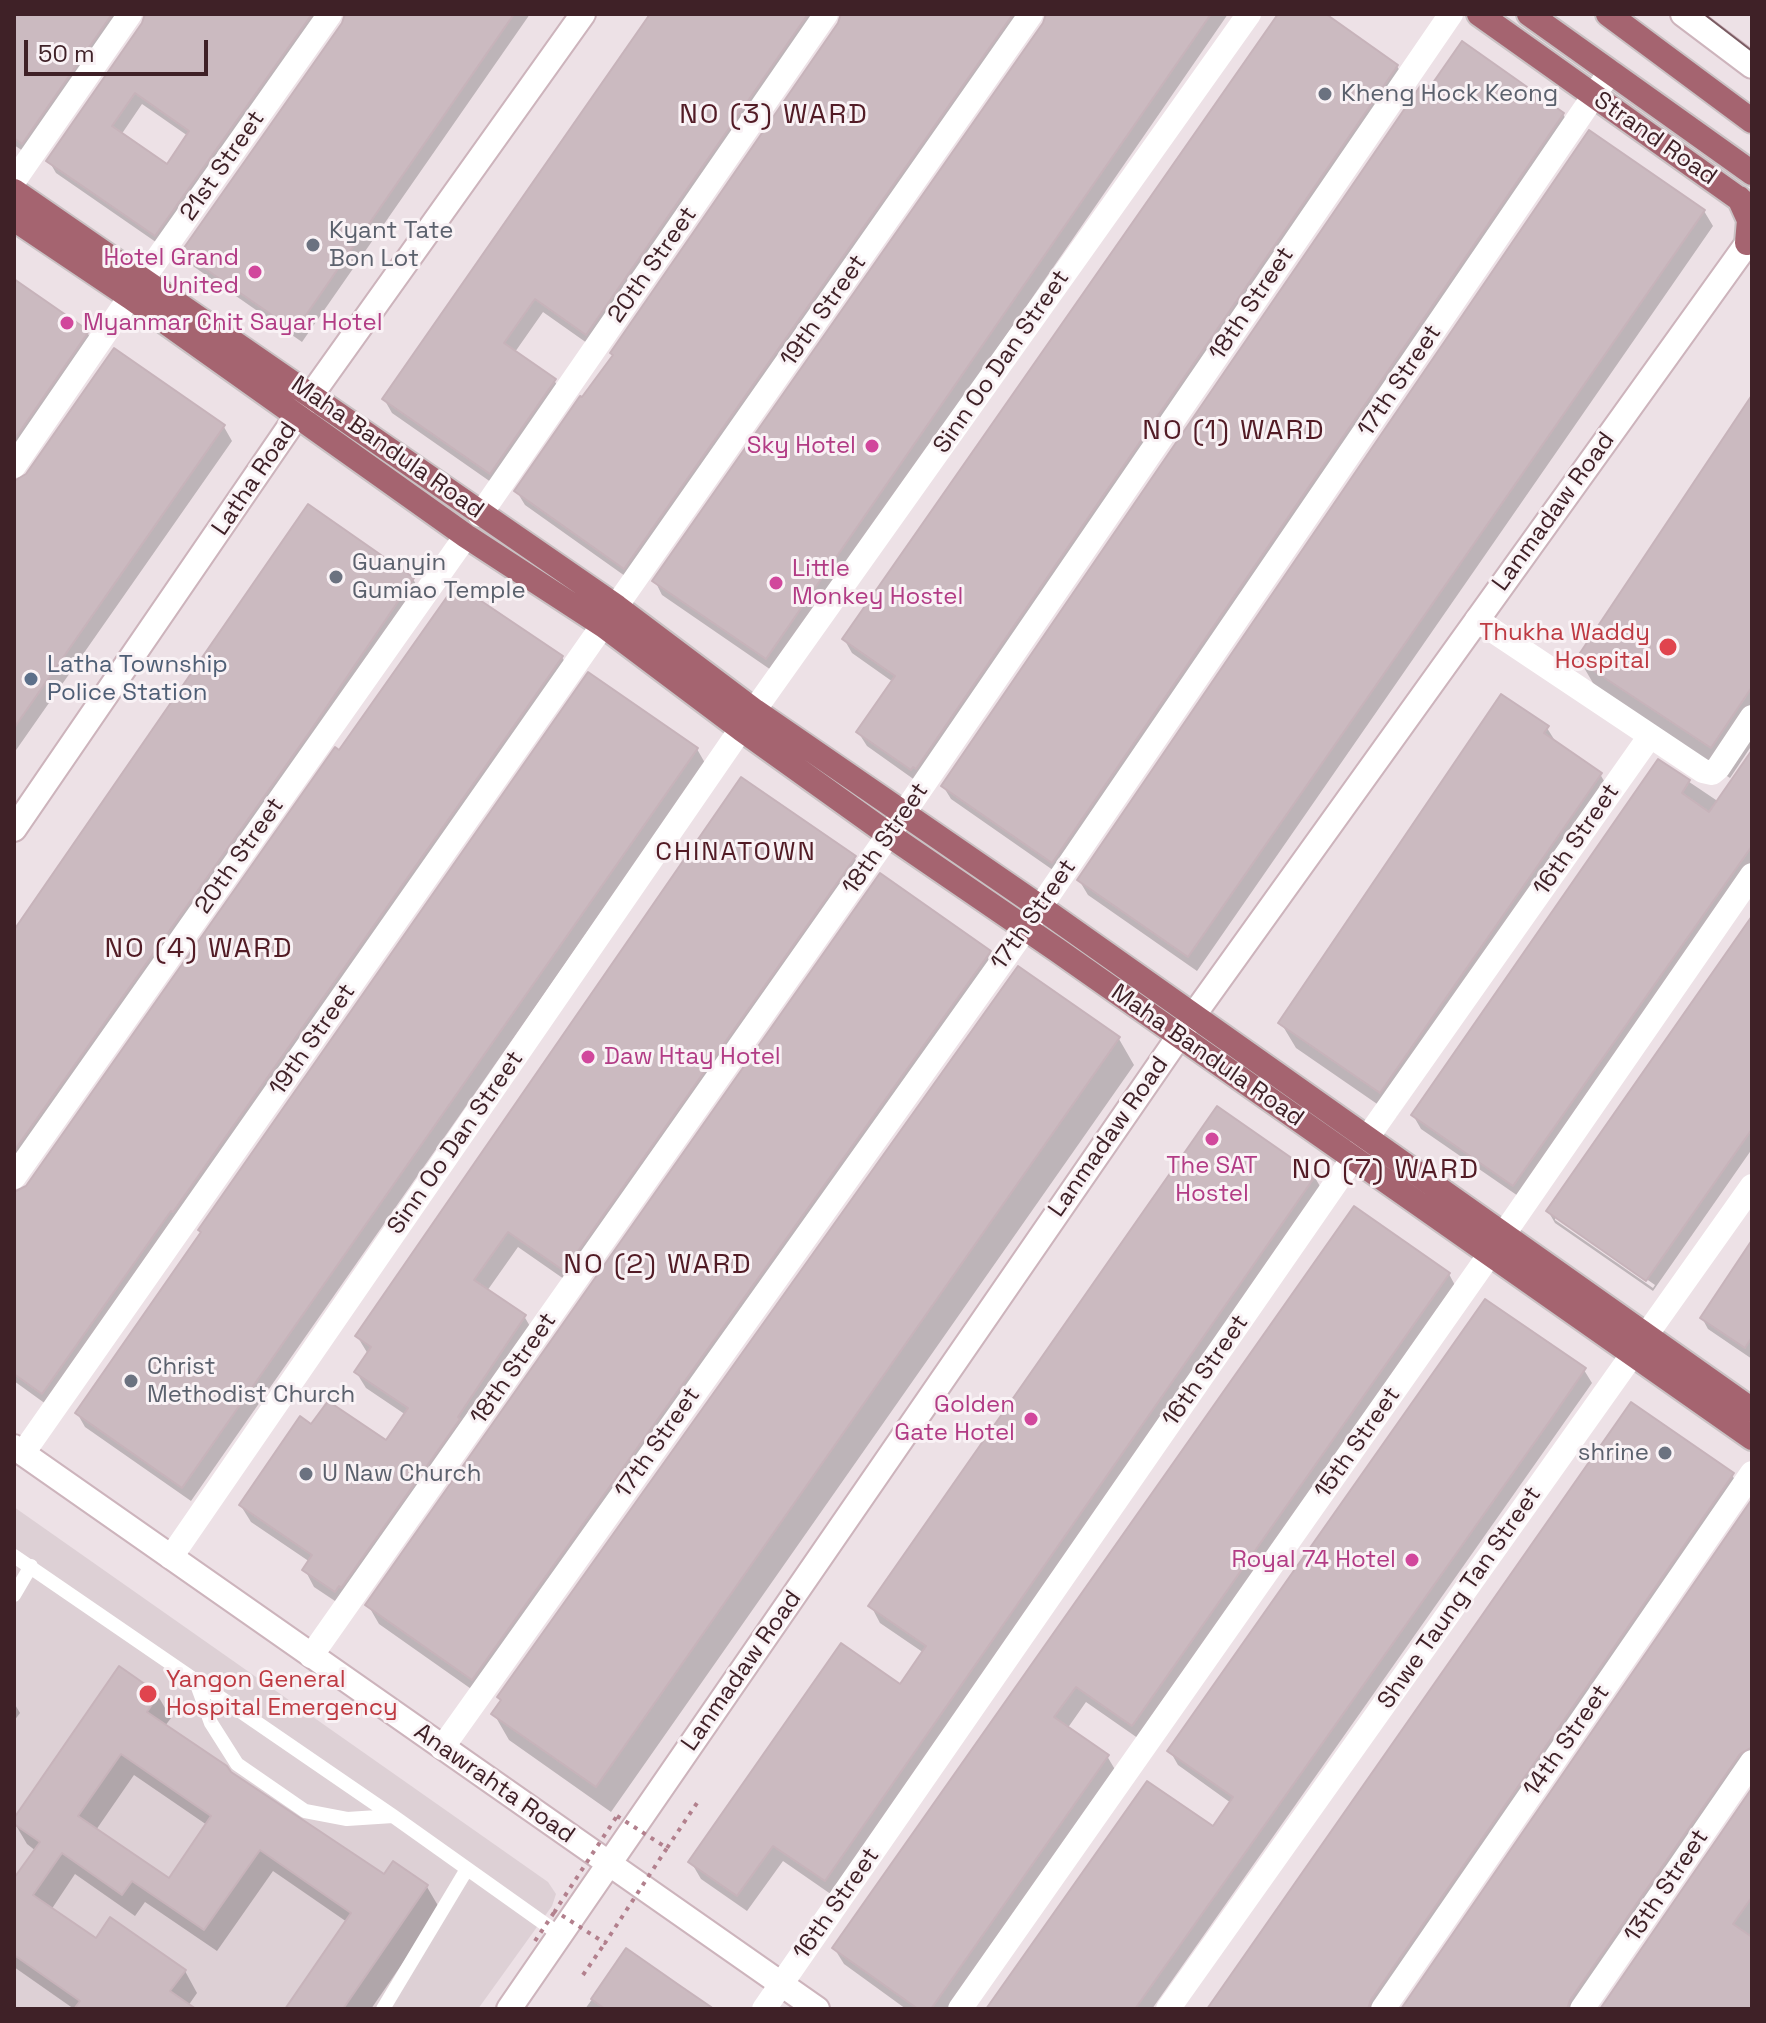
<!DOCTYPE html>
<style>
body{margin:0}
#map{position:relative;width:1766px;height:2023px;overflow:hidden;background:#ede1e6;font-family:"Space Grotesk",sans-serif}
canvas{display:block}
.frame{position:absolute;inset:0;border:16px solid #3f2127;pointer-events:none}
.scale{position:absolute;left:24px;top:40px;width:184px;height:36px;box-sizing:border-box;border:4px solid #3f2127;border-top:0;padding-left:10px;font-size:24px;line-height:28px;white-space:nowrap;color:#3f2127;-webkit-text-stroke:6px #f9f2f5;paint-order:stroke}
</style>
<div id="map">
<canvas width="1766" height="2023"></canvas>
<div class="frame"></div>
<div class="scale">50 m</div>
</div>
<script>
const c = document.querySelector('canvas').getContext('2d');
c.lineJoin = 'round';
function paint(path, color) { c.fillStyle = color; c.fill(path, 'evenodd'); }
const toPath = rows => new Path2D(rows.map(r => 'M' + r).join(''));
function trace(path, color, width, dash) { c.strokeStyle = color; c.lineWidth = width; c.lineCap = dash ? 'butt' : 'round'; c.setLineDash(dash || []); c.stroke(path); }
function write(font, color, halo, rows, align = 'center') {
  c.font = font + ' "Space Grotesk",sans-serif'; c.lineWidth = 6; c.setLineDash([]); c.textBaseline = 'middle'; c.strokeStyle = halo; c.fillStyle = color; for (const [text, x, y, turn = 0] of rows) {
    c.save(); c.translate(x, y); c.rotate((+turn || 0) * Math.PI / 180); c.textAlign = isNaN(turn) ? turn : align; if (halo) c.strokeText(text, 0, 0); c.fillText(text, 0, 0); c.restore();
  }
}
const built = toPath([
 [14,1507,548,1882,556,1894,552,1906,478,2009,14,2009]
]);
const shadow = toPath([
 [14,14,129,14,29,155,14,145],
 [145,14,329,14,163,247,56,173,49,161,144,23],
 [142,104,188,136,167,166,121,135],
 [345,14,530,14,302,342,190,264,183,252,344,23],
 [653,14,831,14,594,348,543,312,515,352,554,380,562,394,498,487,392,413,384,399],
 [840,14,1033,14,632,581,525,505,517,492,615,356,840,23,843,15],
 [1041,14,1228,14,774,672,662,595,655,581,1045,23,1046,14],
 [1281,14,1322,14,1397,66,1405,80,919,783,867,746,858,732,893,682,852,653,844,639],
 [1430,90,1563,114,1570,127,1060,875,951,799,943,786],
 [1704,211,1713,226,1197,971,1088,895,1079,880],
 [14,281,87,332,95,346,14,465],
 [1752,399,1752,745,1730,778,1597,690,1579,659],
 [224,427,232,441,14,753,14,483],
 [413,579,421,593,14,1175,14,930],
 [562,657,570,671,50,1407,14,1381,14,1192,28,1187,339,753],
 [1547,728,1557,744,1600,774,1615,800,1396,1117,1296,1048,1281,1023],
 [697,749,705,763,191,1501,85,1427,77,1413],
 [1752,754,1752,869,1521,1198,1421,1129,1413,1115,1658,761,1719,802],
 [854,857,864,874,574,1286,518,1247,487,1291,524,1316,534,1333,344,1607,314,1587,305,1570,310,1562,251,1522,241,1506,312,1427,386,1443,406,1415,366,1388,356,1372,368,1354,357,1336],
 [1752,918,1752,1149,1653,1291,1555,1223,1548,1211],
 [1555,1215,1655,1285,1653,1288,1555,1220],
 [990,952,1001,972,484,1698,379,1624,368,1605],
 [1119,1039,1134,1065,611,1812,509,1740,494,1714,502,1702,499,1697],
 [1314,1176,1324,1193,835,1897,783,1861,747,1911,701,1879,691,1862,900,1686,924,1653,880,1623,871,1606],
 [1752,1244,1752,1359,1708,1329,1702,1318],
 [1449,1274,1458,1291,1142,1741,1086,1702,1067,1729,1107,1756,1117,1773,952,2009,906,2009,844,1964,834,1948],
 [1584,1370,1592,1383,1152,2009,989,2009,1213,1829,1231,1803,1178,1765,1170,1751],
 [1732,1475,1739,1487,1380,2009,1209,2009],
 [1752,1503,1752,1761,1579,2009,1404,2009],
 [158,1696,171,1718,165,1726,230,1774,384,1877,393,1864,427,1887,440,1909,371,2009,287,2009,347,1922,273,1871,217,1951,145,1902,135,1916,75,1874,51,1910,97,1941,185,1971,197,1993,188,2006,192,2009,74,2009,14,1967,14,1881,36,1851,27,1844,14,1822],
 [134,1775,207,1825,169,1881,96,1830],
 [14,1703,20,1713,14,1721],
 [1752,1792,1752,2009,1603,2009],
 [627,1951,710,2009,585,2009]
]);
const building = toPath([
 [14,14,112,14,22,144,14,138,14,14],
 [145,14,312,14,155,236,46,161,142,23,145,14],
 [135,93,189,131,167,164,112,126,135,93],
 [345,14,514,14,295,331,181,252,342,23,345,14],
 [650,14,808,14,586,335,535,299,504,343,556,379,490,474,382,399,650,14],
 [841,14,1013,14,624,569,514,491,580,396,582,397,613,355,610,353,838,23,841,14],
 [1046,14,1211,14,766,659,652,581,1043,23,1046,14],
 [1278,14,1326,14,1398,65,916,769,913,767,911,770,856,732,895,676,842,639,1278,14],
 [1462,41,1564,113,1052,863,941,786,1423,82,1430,87,1462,41],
 [1589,130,1705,210,1188,957,1077,880,1589,130],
 [14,279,89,331,14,440,14,279],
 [114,348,225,425,14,728,14,481,26,474,114,348],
 [1752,395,1752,687,1711,748,1576,659,1752,395],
 [308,504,414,578,311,730,14,1151,14,930,308,504],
 [456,584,563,656,173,1212,171,1211,42,1394,14,1374,14,1192,26,1186,335,747,339,750,456,584],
 [588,672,698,748,182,1488,75,1413,201,1232,198,1230,588,672],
 [1501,694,1549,726,1544,733,1602,773,1380,1093,1278,1023,1501,694],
 [1752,750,1752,846,1513,1186,1411,1115,1658,759,1690,780,1682,793,1709,812,1752,750],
 [741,777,856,856,564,1271,508,1232,474,1280,526,1315,458,1417,460,1419,341,1588,339,1586,335,1592,302,1570,312,1555,239,1505,300,1416,311,1424,328,1401,386,1440,408,1408,354,1372,371,1347,355,1336,741,777],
 [880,873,991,951,472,1680,365,1605,880,873],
 [1752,916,1752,1129,1646,1281,1546,1211,1752,916],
 [1018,966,1120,1037,596,1787,491,1714,501,1700,497,1697,1018,966],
 [1217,1106,1316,1175,825,1881,773,1846,737,1896,688,1862,841,1643,900,1684,926,1646,868,1606,1217,1106],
 [1354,1206,1450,1273,1132,1726,1076,1687,1054,1717,1109,1755,931,2009,918,2009,832,1948,1354,1206],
 [1752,1240,1752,1337,1745,1348,1700,1318,1752,1240],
 [1485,1299,1586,1368,1549,1422,1135,2009,986,2009,1147,1781,1213,1826,1233,1797,1167,1751,1485,1299],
 [1631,1402,1734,1473,1371,2000,1368,2009,1207,2009,1631,1402],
 [1752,1499,1752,1747,1740,1754,1570,2000,1567,2009,1401,2009,1752,1499],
 [119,1666,159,1694,147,1712,227,1766,231,1772,384,1874,393,1861,428,1885,343,2009,285,2009,351,1913,260,1850,204,1930,132,1881,122,1895,62,1853,33,1895,96,1938,110,1917,186,1970,170,1991,196,2009,74,2009,80,2001,14,1955,14,1878,40,1842,14,1824,14,1818,119,1666],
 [121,1754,211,1816,169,1878,78,1816,121,1754],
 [1752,1788,1752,1897,1733,1924,1752,1937,1752,2009,1600,2009,1752,1788],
 [626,1948,679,1985,714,2009,605,2009,591,1999,626,1948]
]);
const path = toPath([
 [667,1848,697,1803],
 [583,1975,605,1943]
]);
const lane = toPath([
 [14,1556,393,1816,559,1934],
 [14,1595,31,1566],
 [195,1679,211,1723,237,1764,305,1811,347,1819,393,1816],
 [383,2009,467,1869]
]);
const street = toPath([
 [14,181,130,14],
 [143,279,330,14],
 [14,466,130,297],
 [480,515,826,14],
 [1477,620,1703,771,1712,773,1718,768,1752,717],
 [14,1177,466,536],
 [23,1453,1031,14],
 [171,1557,741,729,1249,14],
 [311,1656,904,813,1451,14],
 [442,1748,1026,928,1610,72],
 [764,2009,1367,1138,1650,736],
 [960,2009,1490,1254,1752,875],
 [1168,2009,1752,1186],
 [1383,2009,1752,1473],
 [1582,2009,1752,1762]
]);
const secondary = toPath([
 [1683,14,1752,66],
 [14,829,312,394,583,14],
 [14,1447,817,2009],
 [509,2009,1193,1016,1752,237]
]);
const primary = toPath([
 [1479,14,1752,208],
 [1529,14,1752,173],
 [1608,14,1752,121],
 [14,191,617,607,755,711,1040,907,1752,1410],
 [1739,198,1749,220,1747,243,1752,242],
 [14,219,130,297,466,536,604,626,741,729,889,835,1057,950,1752,1438]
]);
const tram = toPath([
 [1704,14,1752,51]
]);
const pathBridge = toPath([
 [617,1816,667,1848,605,1943,555,1911,617,1816],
 [535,1941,555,1911]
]);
const markers = [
 [1325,94,8,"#6b7280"],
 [313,245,8,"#6b7280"],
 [255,272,8,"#d1479c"],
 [67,323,8,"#d1479c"],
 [872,446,8,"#d1479c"],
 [336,577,8,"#6b7280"],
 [776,583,8,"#d1479c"],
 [1668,647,10,"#e0444e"],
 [31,679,8,"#5c6f8a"],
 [588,1057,8,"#d1479c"],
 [1212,1139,8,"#d1479c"],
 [131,1381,8,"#6b7280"],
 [1031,1419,8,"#d1479c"],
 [1665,1453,8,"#6b7280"],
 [306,1474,8,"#6b7280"],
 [1412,1560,8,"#d1479c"],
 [148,1694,10,"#e0444e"]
];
const worshipNames = [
 ["Kheng Hock Keong",1341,94],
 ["Kyant Tate",329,231],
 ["Bon Lot",329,259],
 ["Guanyin",352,563],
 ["Gumiao Temple",352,591],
 ["Christ",147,1367],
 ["Methodist Church",147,1395],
 ["shrine",1649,1453,"right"],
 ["U Naw Church",322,1474]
];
const streetNames = [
 ["Strand Road",1655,139,35],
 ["21st Street",223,166,-55],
 ["20th Street",653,265,-55],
 ["18th Street",1252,304,-56],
 ["19th Street",824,311,-55],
 ["Sinn Oo Dan Street",1002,362,-55],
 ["17th Street",1400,381,-56],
 ["Maha Bandula Road",387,448,35],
 ["Latha Road",255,479,-56],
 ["Lanmadaw Road",1554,512,-54],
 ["18th Street",886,839,-55],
 ["16th Street",1577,840,-55],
 ["20th Street",240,856,-55],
 ["17th Street",1034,915,-55],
 ["19th Street",313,1040,-55],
 ["Maha Bandula Road",1207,1056,35],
 ["Lanmadaw Road",1109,1137,-55],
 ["Sinn Oo Dan Street",456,1143,-55],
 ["18th Street",514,1369,-55],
 ["16th Street",1206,1371,-55],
 ["17th Street",658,1443,-55],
 ["15th Street",1358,1443,-55],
 ["Shwe Taung Tan Street",1460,1598,-55],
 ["Lanmadaw Road",742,1671,-55],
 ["14th Street",1567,1741,-55],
 ["Anawrahta Road",494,1784,35],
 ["13th Street",1667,1886,-56],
 ["16th Street",837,1904,-55]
];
const hotelNames = [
 ["Hotel Grand",239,258],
 ["United",239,286],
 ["Myanmar Chit Sayar Hotel",83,323,"left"],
 ["Sky Hotel",856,446],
 ["Little",792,569,"left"],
 ["Monkey Hostel",792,597,"left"],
 ["Daw Htay Hotel",604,1057,"left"],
 ["The SAT",1212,1166,"center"],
 ["Hostel",1212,1194,"center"],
 ["Golden",1015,1405],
 ["Gate Hotel",1015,1433],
 ["Royal 74 Hotel",1396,1560]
];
const healthNames = [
 ["Thukha Waddy",1650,633],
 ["Hospital",1650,661],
 ["Yangon General",166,1680,"left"],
 ["Hospital Emergency",166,1708,"left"]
];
const serviceNames = [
 ["Latha Township",47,665],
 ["Police Station",47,693]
];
const neighbourhoodNames = [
 ["CHINATOWN",736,853]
];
const quarterNames = [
 ["NO (3) WARD",774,115],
 ["NO (1) WARD",1234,431],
 ["NO (4) WARD",199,949],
 ["NO (7) WARD",1386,1170],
 ["NO (2) WARD",658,1265]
];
paint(built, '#ddd0d5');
paint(shadow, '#0003');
paint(building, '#cbbac0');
trace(building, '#c7b3ba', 2);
trace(secondary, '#cdb4bc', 28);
trace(primary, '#c9c1c3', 28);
trace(path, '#b2808d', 4, [4, 6]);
trace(lane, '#fff', 14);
trace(street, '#fff', 24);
trace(secondary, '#fff', 24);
trace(primary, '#a56470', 24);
trace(tram, '#7a5b62', 2);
trace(pathBridge, '#b2808d', 4, [4, 6]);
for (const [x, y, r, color] of markers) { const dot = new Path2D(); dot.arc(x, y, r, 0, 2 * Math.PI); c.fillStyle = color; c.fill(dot); trace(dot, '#f9f2f5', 3); }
write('24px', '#5b616d', '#f9f2f5', worshipNames, 'left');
write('24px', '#3f2127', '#f9f2f5', streetNames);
write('24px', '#b23c85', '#f9f2f5', hotelNames, 'right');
write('24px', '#be3a42', '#f9f2f5', healthNames, 'right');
write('24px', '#4e5e75', '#f9f2f5', serviceNames, 'left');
c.letterSpacing = '2px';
write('26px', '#521b25', '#f9f2f5', neighbourhoodNames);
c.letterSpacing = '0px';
c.letterSpacing = '2px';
write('28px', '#521b25', '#f9f2f5', quarterNames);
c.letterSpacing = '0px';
</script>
